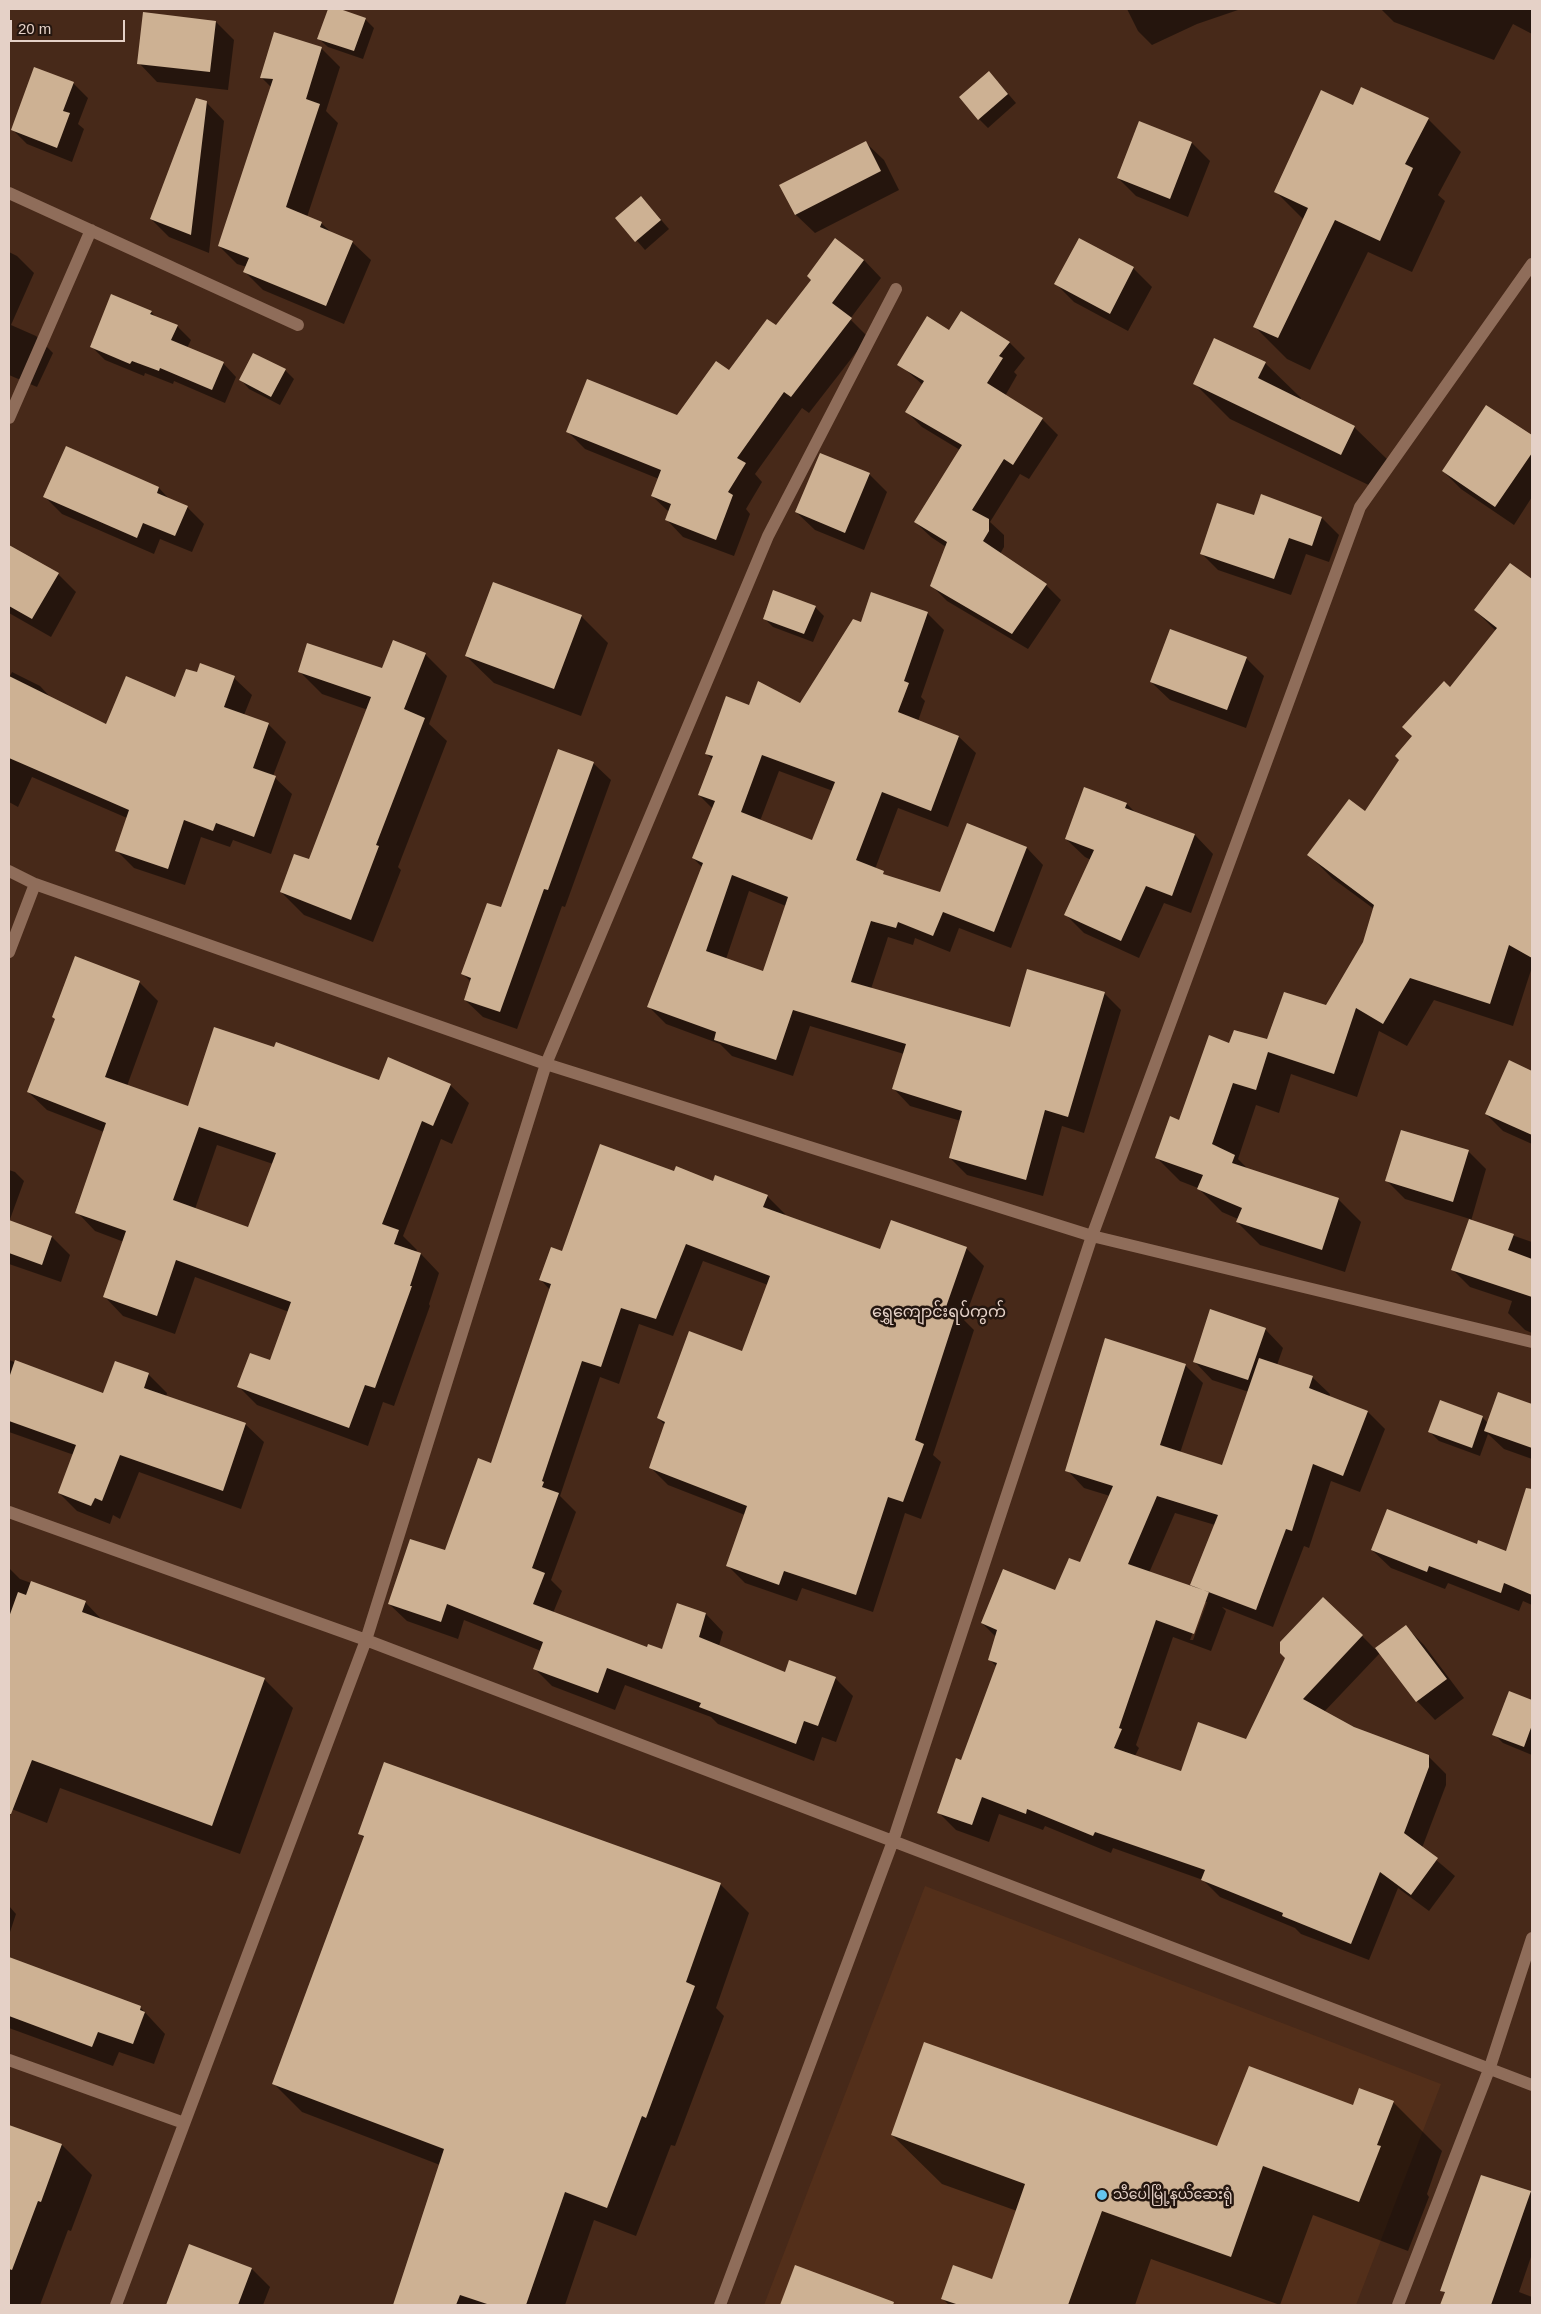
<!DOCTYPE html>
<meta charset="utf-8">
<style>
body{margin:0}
#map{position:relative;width:1541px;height:2314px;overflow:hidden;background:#472919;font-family:Arial,sans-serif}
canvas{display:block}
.frame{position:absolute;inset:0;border:10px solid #e5d1c7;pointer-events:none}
.scale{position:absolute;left:10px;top:20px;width:115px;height:22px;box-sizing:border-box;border:2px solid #e5d1c7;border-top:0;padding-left:6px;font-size:15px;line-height:18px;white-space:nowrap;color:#e5d1c7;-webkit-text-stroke:4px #24160f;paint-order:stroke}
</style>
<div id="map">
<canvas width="1541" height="2314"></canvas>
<div class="frame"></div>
<div class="scale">20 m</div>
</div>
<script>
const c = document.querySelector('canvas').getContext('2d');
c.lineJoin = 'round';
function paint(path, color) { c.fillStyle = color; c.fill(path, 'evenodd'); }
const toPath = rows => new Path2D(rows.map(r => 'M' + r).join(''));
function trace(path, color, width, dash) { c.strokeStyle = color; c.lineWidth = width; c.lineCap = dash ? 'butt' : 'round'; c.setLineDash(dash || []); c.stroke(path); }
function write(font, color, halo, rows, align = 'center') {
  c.font = font + ' Arial,"Noto Sans Myanmar",sans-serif'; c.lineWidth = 5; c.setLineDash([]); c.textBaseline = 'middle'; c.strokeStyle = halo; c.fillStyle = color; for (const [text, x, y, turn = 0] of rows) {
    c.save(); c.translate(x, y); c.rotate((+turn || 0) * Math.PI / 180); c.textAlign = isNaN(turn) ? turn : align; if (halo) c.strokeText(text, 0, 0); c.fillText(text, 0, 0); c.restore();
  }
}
const built = toPath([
 [925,1886,1441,2084,1356,2305,764,2305]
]);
const shadow = toPath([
 [330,9,337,9,365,19,374,28,363,59,328,47,319,39],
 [1127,9,1238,9,1238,10,1197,24,1152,45,1138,31],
 [1381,9,1532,9,1532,34,1513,24,1494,60,1394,22],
 [216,22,234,40,228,90,157,82,139,63],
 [321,48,340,67,326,111,338,123,307,217,321,223,332,233,352,242,371,260,344,324,263,290,245,272,247,267,237,264,219,246,272,88,261,77],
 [998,82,1016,103,988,128,979,119],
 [73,83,88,98,78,124,84,129,72,162,27,144,12,129],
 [206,102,224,121,209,253,169,237,151,219],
 [1354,106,1428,119,1461,152,1438,195,1445,201,1412,272,1368,252,1310,370,1287,359,1255,327,1304,220,1276,192],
 [1140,122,1192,143,1210,161,1188,217,1136,196,1118,178],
 [865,142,884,160,899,190,815,233,796,215,781,185],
 [650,207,669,229,645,250,617,218],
 [1079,239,1133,268,1152,287,1128,331,1074,302,1056,284],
 [9,252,17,256,34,273,11,325,36,336,53,353,37,387,9,375],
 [864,260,881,278,850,319,868,337,809,413,802,408,755,474,762,482,746,509,750,514,734,556,683,537,666,519,669,512,652,496,659,479,585,449,567,431,678,417,776,327,812,280],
 [151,312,157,318,177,326,191,340,187,348,223,363,236,377,225,403,174,381,173,384,145,373,144,376,105,360,91,346],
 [961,313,1010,343,1025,358,1014,372,1017,375,1005,396,1042,419,1058,435,1029,479,1020,474,990,522,1004,535,1004,547,1000,554,1046,585,1061,600,1028,649,947,601,931,585,946,547,931,537,915,522,960,450,922,427,907,412,923,385,899,364,949,331],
 [1265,363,1301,398,1300,400,1354,427,1390,462,1377,489,1230,419,1194,383],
 [285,370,294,379,280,405,249,389,241,380],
 [1487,407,1532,437,1532,497,1514,525,1461,489,1443,471],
 [67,448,159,488,171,501,187,507,204,524,192,552,160,539,154,554,62,514,45,497],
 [869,474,887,492,864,550,815,530,796,512],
 [1322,518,1339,535,1329,562,1306,554,1291,595,1218,570,1201,553],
 [9,547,58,574,76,592,51,637,9,613],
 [1511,565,1532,581,1532,967,1513,1026,1434,1000,1407,1046,1379,1031,1357,1097,1291,1074,1279,1113,1256,1105,1238,1159,1248,1169,1338,1199,1361,1222,1345,1272,1260,1245,1237,1222,1238,1219,1222,1212,1198,1188,1180,1181,1157,1158,1230,1044,1267,1041,1326,1007,1364,942,1374,909,1332,878,1309,855,1365,813,1451,689,1496,631,1475,610],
 [815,607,824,616,813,642,773,627,764,618],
 [927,613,944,630,921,697,925,701,918,721,959,737,976,753,948,827,898,808,875,869,888,877,941,893,1027,848,1043,865,1011,948,959,928,950,952,915,938,913,945,888,937,871,989,1011,1028,1104,993,1121,1010,1084,1133,1062,1126,1043,1196,967,1175,950,1158,961,1121,910,1106,894,1089,904,1054,810,1026,793,1076,732,1056,720,1044,666,1024,649,1007,702,867,693,858,713,809,699,795,713,760,706,753,750,707,801,704,862,624],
 [779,771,833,791,812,842,760,821],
 [749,891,786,906,764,972,726,959],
 [581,616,608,643,581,716,494,683,466,656],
 [425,654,447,676,429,724,447,741,398,867,401,870,373,942,304,915,281,892,310,861,368,710,322,694,299,671,383,670],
 [1246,658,1264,676,1246,728,1170,700,1151,682],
 [201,665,234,678,252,695,244,715,268,724,286,742,273,776,292,794,271,854,233,840,230,847,201,837,185,885,134,868,116,850,127,818,32,777,18,807,9,802,9,678,12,672,40,686,53,700,106,726,176,698,197,674],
 [593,763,611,780,565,907,562,906,517,1029,483,1017,465,1000,471,982,463,974],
 [1127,804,1136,813,1195,835,1213,854,1191,913,1164,903,1139,958,1084,933,1066,915,1091,860,1085,857,1066,839],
 [76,958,140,983,158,1001,127,1086,189,1107,379,1081,450,1085,469,1103,452,1144,441,1139,403,1236,417,1250,416,1253,421,1254,439,1273,429,1304,430,1306,394,1406,383,1402,368,1446,257,1405,239,1387,271,1362,289,1312,195,1277,175,1334,123,1316,105,1297,124,1242,95,1231,77,1212,104,1132,47,1110,28,1092,56,1020],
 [217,1145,273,1164,249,1228,195,1209],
 [1510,1062,1532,1072,1532,1144,1503,1131,1486,1114],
 [1468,1151,1486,1169,1471,1221,1532,1242,1532,1333,1525,1330,1508,1313,1512,1301,1470,1287,1453,1270,1470,1219,1405,1199,1387,1181],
 [9,1170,15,1172,24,1181,9,1222,52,1237,70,1255,61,1282,9,1264],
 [675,1173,767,1196,785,1214,784,1216,881,1251,966,1248,984,1266,964,1320,974,1330,933,1455,941,1462,921,1519,905,1513,873,1612,802,1588,797,1601,745,1583,727,1565,745,1515,668,1485,651,1468,665,1425,658,1418,742,1352,768,1285,703,1261,673,1336,639,1324,619,1384,600,1377,560,1496,576,1512,551,1580,562,1591,553,1613,648,1648,662,1651,678,1605,706,1614,723,1632,719,1646,786,1673,835,1678,853,1696,836,1742,822,1737,814,1761,718,1724,711,1717,625,1685,615,1710,552,1686,535,1669,541,1651,464,1620,458,1639,407,1621,389,1604,446,1552,492,1464,550,1290,541,1280,562,1252],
 [1265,1329,1283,1348,1277,1365,1312,1377,1330,1394,1329,1397,1368,1412,1385,1429,1360,1492,1331,1481,1309,1548,1304,1546,1273,1627,1222,1607,1226,1611,1211,1651,1173,1637,1136,1745,1139,1748,1135,1756,1182,1773,1247,1740,1362,1636,1375,1649,1406,1627,1424,1645,1464,1698,1435,1720,1417,1701,1380,1653,1324,1712,1353,1728,1428,1756,1446,1774,1446,1785,1422,1848,1455,1876,1429,1911,1398,1888,1369,1960,1301,1934,1295,1928,1220,1897,1203,1880,1113,1848,1111,1853,1045,1826,1043,1830,999,1814,989,1842,956,1830,938,1812,961,1761,997,1667,989,1659,996,1637,982,1623,1056,1592,1081,1564,1110,1496,1084,1488,1067,1470,1185,1365,1203,1383,1180,1453,1223,1466,1249,1392,1212,1380,1194,1361],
 [1175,1513,1215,1525,1192,1585,1196,1589,1149,1573],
 [1204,1602,1207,1602,1193,1640,1190,1640],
 [9,1360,104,1395,115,1362,149,1375,167,1393,166,1397,245,1424,264,1442,241,1509,139,1472,120,1519,113,1515,110,1524,77,1511,59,1493,74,1455,9,1432],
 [1499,1394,1532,1406,1532,1459,1504,1449,1488,1434,1480,1456,1439,1441,1430,1432,1482,1417,1488,1423],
 [1526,1494,1532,1496,1532,1605,1523,1601,1519,1611,1448,1583,1445,1589,1391,1568,1372,1550,1477,1545,1506,1553],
 [9,1568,20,1579,85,1602,104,1622,264,1679,293,1708,240,1854,60,1788,47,1823,9,1808],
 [1509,1693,1532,1702,1532,1755,1503,1743,1494,1734],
 [360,1834,720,1884,749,1913,716,2008,724,2016,675,2146,671,2145,636,2236,594,2220,565,2305,395,2305,440,2165,302,2112,273,2083,365,1839],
 [9,1906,16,1914,9,1935],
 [9,1959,140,2007,165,2034,154,2064,119,2052,113,2066,9,2028],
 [1393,2102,1442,2151,1427,2194,1429,2197,1408,2251,1313,2215,1280,2305,1151,2259,1135,2305,949,2305,942,2298,992,2280,1017,2211,942,2184,892,2135,1218,2148,1354,2107],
 [9,2126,62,2145,92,2175,71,2231,68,2230,40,2305,9,2305],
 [1531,2192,1532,2254,1519,2292,1532,2297,1532,2305,1441,2305,1446,2294,1442,2290,1462,2228,1465,2229],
 [190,2246,252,2269,270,2287,263,2305,167,2305],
 [796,2267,845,2285,865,2305,782,2305]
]);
const building = toPath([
 [328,9,340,9,366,18,354,51,317,39],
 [143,12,216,21,210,72,137,64],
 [274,32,322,47,306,99,320,104,286,207,322,222,320,227,353,241,326,306,243,272,249,258,218,246,273,79,260,78],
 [34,67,74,82,63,111,70,113,57,148,11,130],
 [989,71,1008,94,978,120,959,97],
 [1361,87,1429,118,1405,164,1413,168,1380,241,1335,220,1278,338,1253,327,1308,208,1274,192,1321,90,1353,105],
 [196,98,207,101,191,235,150,219],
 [1139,121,1192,142,1170,199,1117,178],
 [866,141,881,171,795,215,779,185],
 [641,196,661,220,635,242,615,218],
 [835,238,864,260,832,303,852,318,791,397,784,392,737,458,746,463,728,492,733,495,716,540,665,520,671,504,651,496,661,470,566,432,587,379,677,415,716,361,729,370,767,319,776,325,811,280,807,276],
 [1079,238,1134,267,1110,314,1054,284],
 [111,294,152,311,150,314,178,325,171,340,224,362,212,390,160,368,159,371,132,361,130,364,90,347],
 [961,311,1010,342,999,356,1003,358,987,383,1043,418,1013,465,1004,459,972,510,989,519,989,531,983,541,1047,584,1012,634,930,586,947,542,914,522,962,445,905,412,924,381,897,365,927,316,949,330],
 [1214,338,1266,362,1258,378,1355,426,1341,455,1193,384],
 [253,353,286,369,271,397,239,380],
 [1486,405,1532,435,1532,453,1495,507,1442,471],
 [66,446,159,487,157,493,188,506,175,536,143,523,137,538,43,497],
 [820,453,870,473,845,533,795,512],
 [1261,494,1322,517,1312,546,1289,538,1274,579,1200,554,1217,503,1254,515],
 [9,545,59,573,32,619,9,606],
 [1510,563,1532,579,1532,958,1509,945,1490,1004,1410,978,1383,1024,1356,1008,1334,1074,1268,1052,1256,1090,1233,1083,1212,1144,1235,1155,1232,1163,1339,1198,1322,1250,1236,1222,1242,1208,1197,1189,1203,1175,1155,1158,1170,1116,1179,1120,1209,1035,1229,1043,1234,1030,1267,1039,1284,992,1326,1005,1363,942,1374,905,1307,855,1349,799,1365,811,1399,760,1395,756,1412,736,1402,727,1444,681,1450,687,1497,628,1474,610],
 [493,582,582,615,554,689,465,656],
 [773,590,816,606,804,634,763,619],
 [871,592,928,612,904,681,909,683,898,712,959,736,931,811,882,792,856,860,884,871,883,874,940,892,967,823,1027,847,994,932,943,912,933,936,898,922,896,928,871,921,851,982,1010,1027,1027,969,1105,992,1068,1117,1045,1110,1026,1180,949,1158,962,1111,892,1089,906,1044,793,1010,776,1060,714,1040,716,1032,647,1007,703,863,692,858,715,801,698,795,713,756,705,754,726,696,749,705,758,681,800,703,853,619,861,622],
 [762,755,835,782,812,840,741,812],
 [732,875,788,897,763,971,706,951],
 [1170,629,1247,657,1227,710,1150,682],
 [393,640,426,653,404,709,425,718,376,845,379,846,351,920,280,892,294,854,309,859,371,697,298,672,307,643,382,668],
 [200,663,235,676,224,707,269,723,253,768,276,776,254,837,216,823,213,831,184,820,168,869,115,851,129,810,9,758,9,676,106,724,126,676,175,697,186,669,197,672],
 [558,749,594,762,548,890,544,889,500,1012,464,1000,471,978,461,974,487,903,501,907],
 [1084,787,1127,803,1125,808,1195,834,1172,896,1146,886,1121,941,1064,915,1094,850,1065,839],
 [75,956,140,981,105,1077,188,1106,214,1027,274,1047,276,1042,379,1080,388,1057,451,1084,433,1126,422,1121,382,1224,399,1230,394,1244,421,1253,410,1286,412,1286,375,1388,365,1385,349,1428,237,1387,250,1353,270,1360,291,1302,176,1260,157,1316,103,1297,126,1231,75,1213,106,1123,27,1092,55,1019,52,1017],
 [199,1127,276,1153,248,1227,173,1200],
 [1509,1060,1532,1071,1532,1135,1485,1114],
 [1401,1130,1469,1150,1453,1202,1385,1181],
 [600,1144,674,1171,676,1166,713,1181,715,1175,768,1195,763,1207,880,1249,891,1220,967,1247,946,1307,957,1311,915,1440,924,1444,903,1502,888,1497,856,1595,784,1571,779,1585,726,1566,747,1506,649,1468,665,1422,657,1418,689,1331,742,1351,770,1276,686,1244,656,1319,621,1308,601,1367,582,1361,542,1481,544,1482,542,1487,559,1493,532,1568,545,1573,533,1604,647,1647,648,1644,662,1649,677,1603,706,1613,699,1637,785,1672,789,1660,836,1677,818,1726,804,1721,796,1744,699,1707,701,1703,607,1668,598,1693,533,1669,543,1642,447,1604,441,1622,388,1604,410,1539,445,1550,478,1458,491,1463,551,1284,539,1280,551,1247,562,1251],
 [1469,1219,1514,1234,1508,1250,1532,1259,1532,1297,1451,1270],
 [9,1220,52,1236,42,1265,9,1253],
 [1210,1309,1266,1328,1248,1380,1193,1362],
 [1105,1338,1186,1364,1160,1445,1222,1465,1259,1358,1313,1376,1309,1388,1368,1411,1343,1476,1313,1464,1292,1531,1286,1529,1256,1610,1190,1585,1218,1515,1157,1496,1128,1564,1209,1592,1194,1634,1156,1620,1119,1728,1122,1729,1114,1748,1181,1771,1198,1722,1246,1739,1285,1658,1280,1653,1280,1642,1323,1597,1363,1635,1303,1699,1354,1727,1429,1755,1429,1767,1404,1833,1438,1858,1411,1895,1380,1872,1351,1944,1282,1916,1283,1913,1201,1880,1205,1870,1095,1832,1093,1836,1027,1809,1026,1814,982,1797,972,1825,937,1813,956,1758,961,1760,997,1663,988,1660,997,1630,981,1623,1003,1569,1055,1590,1069,1558,1080,1562,1113,1486,1065,1471],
 [15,1360,103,1393,115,1361,149,1373,144,1388,246,1423,223,1491,120,1455,102,1501,95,1498,91,1506,58,1493,76,1445,9,1421,9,1378],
 [1498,1392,1532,1404,1532,1448,1484,1431],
 [1440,1400,1483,1416,1472,1448,1428,1432],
 [1526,1488,1532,1489,1532,1595,1504,1583,1501,1593,1429,1566,1427,1572,1371,1550,1387,1509,1477,1544,1478,1540,1506,1551],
 [31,1581,86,1601,82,1612,265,1678,212,1826,32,1760,11,1814,9,1814,9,1617,18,1592,26,1595],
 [1406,1625,1447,1679,1416,1702,1375,1648],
 [1509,1691,1532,1700,1532,1725,1524,1747,1492,1735],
 [384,1762,721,1883,686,1982,695,1986,646,2118,642,2116,607,2208,565,2192,526,2305,490,2305,460,2295,456,2305,393,2305,444,2149,272,2084,364,1836,358,1834],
 [9,1957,141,2006,140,2010,145,2012,133,2044,98,2032,92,2047,9,2016],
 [924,2042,1217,2146,1249,2066,1353,2105,1359,2088,1394,2101,1377,2145,1381,2146,1359,2202,1263,2166,1231,2257,1102,2211,1068,2305,959,2305,941,2299,953,2265,992,2279,1025,2184,891,2135],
 [9,2125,62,2144,41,2202,38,2201,12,2270,9,2269],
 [1481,2175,1531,2191,1491,2305,1440,2305,1445,2292,1440,2291],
 [189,2244,252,2268,238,2305,166,2305],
 [795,2265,894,2302,893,2305,780,2305]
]);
const street = toPath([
 [9,193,298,325],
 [9,418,91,230],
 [9,871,35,884,546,1064,1092,1236,1532,1342],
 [9,952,35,884],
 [9,1512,366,1640,1532,2085],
 [9,2060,184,2123],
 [116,2305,366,1640,546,1064,768,536,896,289],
 [720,2305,893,1841,1092,1236,1360,507,1532,264],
 [1398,2305,1490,2067,1532,1938]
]);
const markers = [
 [1102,2195,6,"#65c5ee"]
];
const poiNames = [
 ["သီပေါမြို့နယ်ဆေးရုံ",1113,2195]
];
const quarterNames = [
 ["ရွှေကျောင်းရပ်ကွက်",939,1313]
];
paint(built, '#532f1a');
paint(shadow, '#0007');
paint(building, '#cdb193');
trace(street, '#8f6d5a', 12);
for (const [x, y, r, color] of markers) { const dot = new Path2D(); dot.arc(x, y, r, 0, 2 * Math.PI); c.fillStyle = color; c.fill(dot); trace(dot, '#24160f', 2); }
write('14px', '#e5d1c7', '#24160f', poiNames, 'left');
write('16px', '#e5d1c7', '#24160f', quarterNames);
</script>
